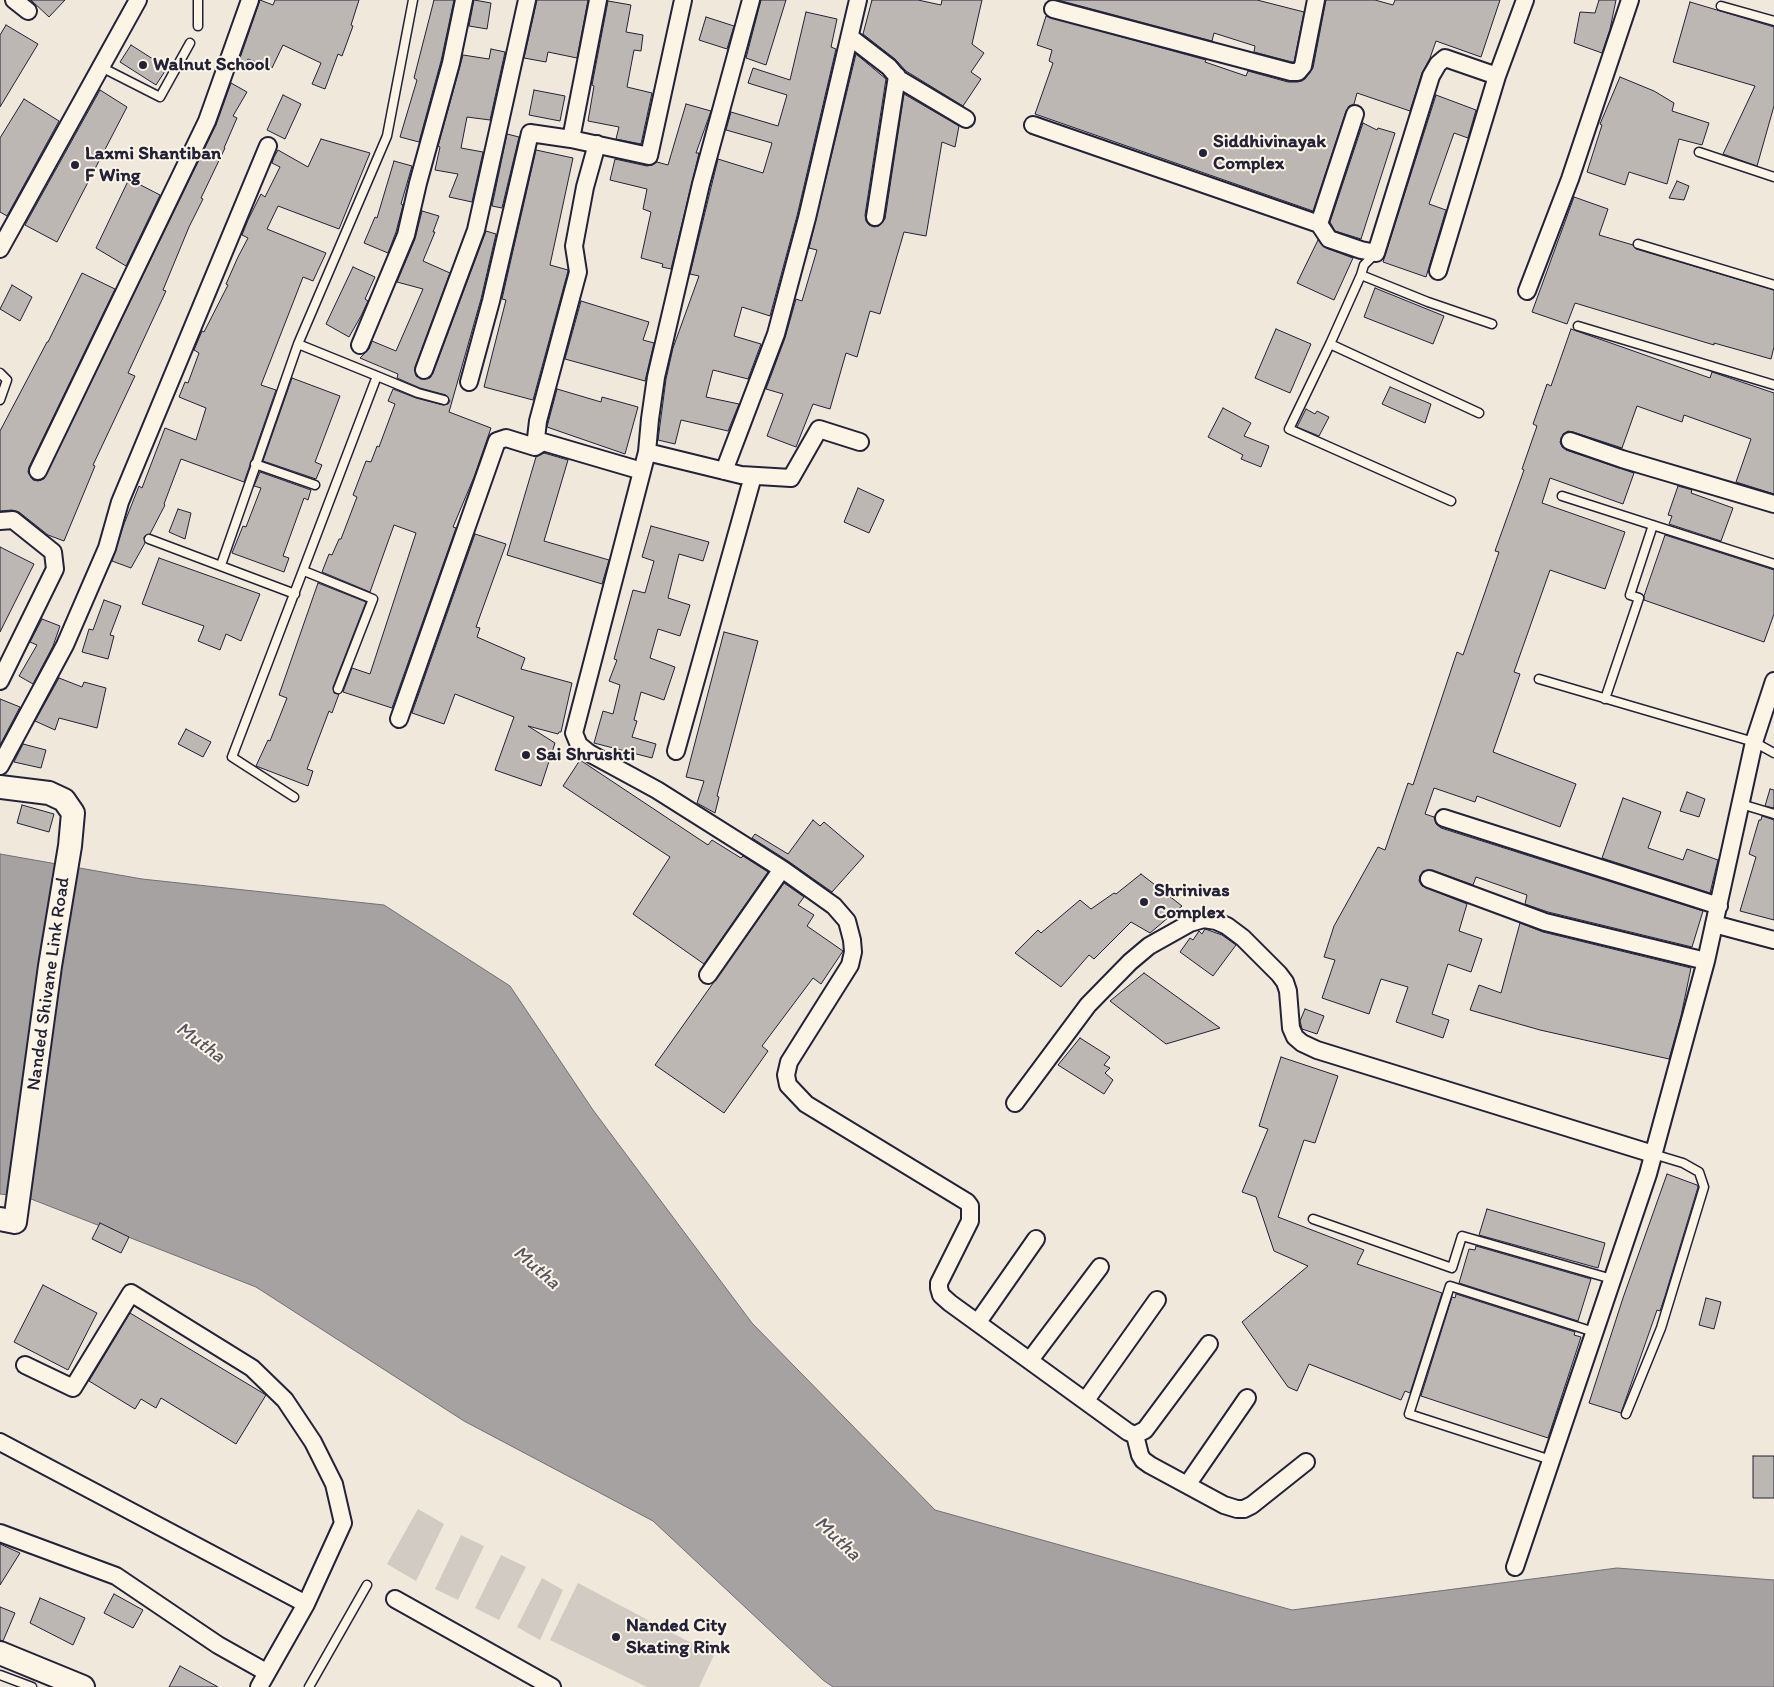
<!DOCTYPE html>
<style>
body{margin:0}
canvas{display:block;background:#efe8db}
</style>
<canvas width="1774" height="1687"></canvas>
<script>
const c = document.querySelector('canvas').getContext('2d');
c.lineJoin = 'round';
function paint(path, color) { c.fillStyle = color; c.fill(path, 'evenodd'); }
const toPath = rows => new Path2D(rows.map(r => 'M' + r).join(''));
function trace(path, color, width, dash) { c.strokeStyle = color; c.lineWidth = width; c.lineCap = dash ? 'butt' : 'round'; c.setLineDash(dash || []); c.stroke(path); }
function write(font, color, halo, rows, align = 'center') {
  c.font = font + ' Itim,sans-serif'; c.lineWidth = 4; c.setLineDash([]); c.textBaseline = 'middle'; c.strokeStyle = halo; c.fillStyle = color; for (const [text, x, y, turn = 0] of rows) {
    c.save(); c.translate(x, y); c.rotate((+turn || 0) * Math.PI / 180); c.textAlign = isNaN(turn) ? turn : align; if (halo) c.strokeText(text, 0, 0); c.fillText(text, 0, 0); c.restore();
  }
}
const green = toPath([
 [418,1509,444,1524,416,1581,387,1564],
 [461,1535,484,1546,458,1600,435,1589],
 [501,1555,526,1567,499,1620,475,1608],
 [542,1578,563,1590,540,1640,517,1627],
 [578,1583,714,1655,699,1687,647,1687,550,1640]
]);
const water = toPath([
 [0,854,142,879,384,905,510,986,593,1110,752,1323,935,1510,1292,1610,1617,1568,1774,1580,1774,1687,833,1687,823,1680,653,1521,464,1421,256,1287,26,1197,0,1194,0,854]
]);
const building = toPath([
 [31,0,65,0,49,17,31,0],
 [260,0,273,5,275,0,359,0,351,25,353,26,342,56,338,54,325,89,312,84,321,63,283,45,272,68,248,59,245,64,239,61,260,0],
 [434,0,454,0,441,61,419,142,400,137,417,80,414,78,434,0],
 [474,0,491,3,487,29,469,26,474,0],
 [537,0,588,0,577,58,548,52,546,62,524,58,537,0],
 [761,0,786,0,766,65,746,58,761,0],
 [872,0,918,0,941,5,942,0,982,0,972,44,984,53,971,72,981,79,963,106,906,71,895,59,863,34,872,0],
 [1058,0,1257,0,1304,12,1294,62,1292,62,1254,52,1255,46,1214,33,1212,41,1058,0],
 [1326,0,1375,0,1393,5,1395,0,1500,0,1481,57,1436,41,1430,58,1422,73,1410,111,1357,93,1354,104,1349,106,1346,111,1313,211,1035,114,1053,63,1049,61,1052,50,1037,45,1046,16,1206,60,1205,62,1246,76,1248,71,1288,82,1298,82,1305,79,1313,68,1326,0],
 [1599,0,1616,0,1610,29,1602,53,1574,43,1580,12,1595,13,1599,0],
 [608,1,631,5,626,32,643,35,641,51,634,50,627,87,652,93,641,144,616,139,619,127,588,121,594,86,592,85,608,1],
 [1690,2,1774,27,1774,106,1757,166,1723,154,1755,86,1673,62,1690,2],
 [806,12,837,19,831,47,836,49,797,216,770,316,742,307,734,336,761,344,748,379,713,370,706,397,739,404,728,431,681,420,675,444,658,440,666,379,673,348,699,276,690,274,718,159,763,173,772,143,726,130,731,112,778,126,787,95,748,83,753,68,790,80,806,12],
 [706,17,734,26,727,49,699,40,706,17],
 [6,25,38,44,0,107,0,35,6,25],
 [131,45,167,68,156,85,120,62,131,45],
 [491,49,505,52,490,120,467,117,461,148,483,152,472,202,449,197,458,174,435,170,440,147,438,146,463,55,489,59,491,49],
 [856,54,886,79,865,215,866,221,869,225,874,227,879,226,885,219,904,94,959,126,955,147,942,142,926,236,904,232,880,314,870,311,857,357,846,353,830,409,813,404,796,447,767,436,783,394,766,389,785,338,796,299,802,301,817,250,809,248,856,54],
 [1620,77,1654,91,1674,103,1672,111,1709,123,1702,145,1679,139,1667,184,1629,172,1625,185,1587,172,1602,125,1600,124,1620,77],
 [231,83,247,92,233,116,237,118,224,148,225,148,201,198,203,199,189,227,163,290,166,291,128,373,135,376,93,465,95,466,64,541,48,535,19,512,12,510,0,511,0,431,47,342,48,342,82,273,115,289,29,467,28,472,33,480,38,481,44,479,216,125,231,83],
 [100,90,127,107,57,242,25,225,100,90],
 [534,90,565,96,560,121,529,115,534,90],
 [283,95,301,104,285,139,267,130,283,95],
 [1436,95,1476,110,1468,138,1454,133,1429,204,1446,210,1426,277,1383,262,1436,95],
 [24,99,59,121,7,216,0,212,0,138,24,99],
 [686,104,711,111,696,153,699,153,671,269,662,267,663,264,641,258,651,212,643,209,647,189,610,180,615,159,647,166,652,165,657,162,668,165,686,104],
 [1363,123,1377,130,1378,128,1395,133,1361,239,1335,231,1330,222,1363,123],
 [507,134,519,137,502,208,492,206,507,134],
 [321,139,370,153,339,229,278,206,267,229,326,253,313,281,303,277,261,385,276,390,244,482,181,459,164,504,165,505,150,534,144,537,145,543,131,568,112,561,124,524,139,486,142,488,165,428,196,440,206,408,179,397,185,382,188,383,199,353,194,350,202,331,204,332,228,285,226,284,238,257,248,238,242,235,248,220,261,194,265,197,280,167,272,163,274,157,278,150,308,167,321,139],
 [536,150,573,158,550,265,568,270,568,271,533,400,484,387,506,300,502,299,536,150],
 [394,161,412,166,401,204,403,205,396,232,388,253,364,243,375,217,377,218,394,161],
 [129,179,160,195,126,266,96,248,129,179],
 [1677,181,1689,186,1684,200,1669,198,1677,181],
 [1574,197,1608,209,1599,235,1633,245,1636,249,1774,290,1774,347,1771,359,1714,343,1714,345,1575,303,1567,324,1532,312,1574,197],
 [422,211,439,216,433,232,435,232,423,261,450,273,415,367,416,376,421,379,430,378,433,373,486,231,496,234,481,299,449,412,491,428,474,477,453,527,456,528,392,708,343,692,352,668,370,674,416,533,394,525,370,592,322,572,329,554,332,555,339,539,341,539,357,497,353,495,366,461,371,462,377,446,379,447,395,404,388,401,393,389,416,398,443,405,448,404,450,401,446,395,420,388,397,378,398,374,360,358,369,349,372,341,396,351,423,289,397,282,415,239,422,211],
 [1318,240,1326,248,1353,258,1334,300,1297,283,1318,240],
 [353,267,375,277,365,299,368,301,361,316,349,337,326,324,353,267],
 [12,285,32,297,20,321,0,309,12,285],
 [1375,288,1444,316,1433,344,1364,317,1375,288],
 [581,301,649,322,643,340,654,343,645,381,565,359,581,301],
 [1276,329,1311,344,1290,393,1255,378,1276,329],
 [1571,329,1710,378,1712,372,1774,393,1774,494,1736,482,1751,439,1684,415,1682,422,1637,406,1622,448,1573,432,1568,431,1563,434,1560,442,1562,447,1566,450,1634,473,1623,504,1550,478,1542,503,1625,532,1605,589,1550,570,1514,672,1520,674,1493,752,1576,784,1560,827,1477,796,1475,802,1434,788,1425,814,1434,817,1436,824,1441,828,1703,911,1692,947,1548,912,1525,904,1527,895,1476,877,1473,885,1432,870,1423,871,1420,876,1419,881,1422,886,1467,904,1459,931,1482,939,1471,972,1448,964,1432,1014,1449,1020,1443,1038,1396,1022,1408,987,1381,979,1369,1014,1322,998,1335,960,1324,957,1334,926,1378,847,1385,850,1408,783,1413,785,1457,652,1463,655,1499,552,1495,551,1524,470,1522,469,1537,426,1533,424,1547,384,1551,386,1571,329],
 [292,378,340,396,315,462,322,465,316,479,263,461,292,378],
 [1390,387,1431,404,1425,423,1382,404,1390,387],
 [557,389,601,402,602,397,638,407,625,454,547,427,557,389],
 [1223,408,1251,423,1244,436,1269,446,1261,467,1241,459,1243,455,1208,437,1223,408],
 [1306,409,1315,414,1317,411,1329,417,1319,436,1297,427,1306,409],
 [544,453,568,460,544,541,609,560,602,584,507,555,536,457,544,453],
 [260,472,311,490,308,500,304,498,283,556,289,558,284,572,232,553,243,526,246,527,261,488,254,486,260,472],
 [1678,486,1692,490,1691,493,1733,508,1721,541,1669,524,1672,516,1668,515,1678,486],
 [858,488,884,500,869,533,844,522,858,488],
 [178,509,191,513,185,539,169,532,178,509],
 [651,526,709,542,703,561,679,554,668,598,690,605,680,636,658,629,650,658,675,667,664,700,641,692,634,720,637,721,632,737,656,744,652,758,594,743,603,711,613,714,620,685,609,681,617,660,614,659,633,590,645,593,654,561,642,557,651,526],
 [475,534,506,544,476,627,480,628,477,637,525,658,521,669,572,683,561,732,559,732,558,734,528,726,555,743,541,786,495,770,514,717,455,694,444,724,412,713,475,534],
 [1665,535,1774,570,1774,614,1764,642,1644,600,1644,596,1665,535],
 [0,547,34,564,0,632,0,547],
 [159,558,260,594,241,641,226,634,220,650,198,641,204,626,142,604,159,558],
 [318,583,366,602,333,687,334,693,339,694,332,713,329,711,307,769,313,771,308,786,256,766,268,740,270,741,287,698,279,695,318,583],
 [104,600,121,606,110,635,114,636,108,659,82,652,89,629,93,630,104,600],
 [42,619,60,626,53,646,33,684,19,676,37,645,30,642,42,619],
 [724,632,758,641,717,796,719,797,715,813,697,803,704,781,686,777,724,632],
 [59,678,82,687,84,682,106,688,97,728,59,718,55,730,35,721,59,678],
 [0,699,20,707,0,745,0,699],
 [186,729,211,742,203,757,178,744,186,729],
 [23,744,46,750,41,768,14,762,23,744],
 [580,760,708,845,712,840,741,858,743,856,768,872,704,964,633,914,670,857,563,786,580,760],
 [1770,789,1774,790,1774,808,1765,806,1770,789],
 [1687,792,1705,799,1699,817,1680,811,1687,792],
 [1623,798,1661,812,1648,848,1683,860,1687,849,1718,860,1710,893,1602,858,1623,798],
 [22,805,54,814,49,832,17,823,22,805],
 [1762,816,1774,820,1774,920,1740,911,1756,857,1749,854,1759,820,1761,820,1762,816],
 [813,820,820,826,824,822,864,856,832,892,788,861,752,838,755,834,788,854,813,820],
 [1141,874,1182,906,1150,933,1131,922,1094,959,1089,955,1061,987,1015,953,1038,930,1041,933,1080,900,1091,909,1114,893,1116,894,1141,874],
 [784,883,804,897,798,905,814,915,807,926,843,951,821,984,813,978,762,1046,768,1051,724,1113,655,1065,784,883],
 [1520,923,1543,932,1691,968,1681,1016,1669,1059,1540,1030,1470,1010,1479,985,1501,993,1520,923],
 [1205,929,1222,935,1236,945,1213,976,1180,952,1190,938,1193,940,1199,931,1202,934,1205,929],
 [1144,973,1220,1028,1166,1044,1110,1001,1144,973],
 [1305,1009,1324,1016,1317,1034,1302,1029,1300,1021,1305,1009],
 [1080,1038,1110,1057,1104,1065,1110,1068,1105,1073,1113,1080,1104,1094,1058,1065,1080,1038],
 [1281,1057,1338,1076,1315,1143,1304,1140,1278,1217,1364,1250,1357,1264,1442,1293,1410,1393,1405,1391,1401,1400,1309,1364,1297,1391,1288,1387,1242,1322,1308,1266,1274,1251,1256,1197,1242,1192,1268,1129,1259,1126,1281,1057],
 [1667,1174,1697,1185,1698,1187,1665,1296,1660,1311,1657,1310,1621,1413,1589,1403,1623,1298,1667,1174],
 [1487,1209,1605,1243,1598,1268,1479,1235,1487,1209],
 [100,1223,129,1237,121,1253,92,1239,100,1223],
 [1476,1246,1591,1279,1578,1321,1459,1283,1469,1249,1475,1250,1476,1246],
 [43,1285,97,1313,68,1370,14,1342,43,1285],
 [1456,1294,1575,1332,1574,1335,1581,1337,1548,1438,1421,1396,1452,1297,1455,1298,1456,1294],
 [1706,1298,1721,1302,1714,1329,1699,1325,1706,1298],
 [130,1313,266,1395,236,1444,161,1398,156,1408,141,1399,135,1409,89,1381,130,1313],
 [1753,1456,1774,1456,1774,1498,1753,1498,1753,1456],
 [0,1544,20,1553,0,1585,0,1544],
 [114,1594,143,1610,133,1628,104,1613,114,1594],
 [40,1598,85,1618,73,1645,30,1623,40,1598],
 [0,1607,15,1613,3,1641,0,1640,0,1607],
 [180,1666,218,1687,169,1687,180,1666]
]);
const lane = toPath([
 [1721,6,1774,21],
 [198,26,198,0],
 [101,67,160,97,190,43],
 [1699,152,1774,177],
 [1638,244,1774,285],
 [1361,275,1364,265,1376,253],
 [1578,326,1774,385],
 [1330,344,1479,413],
 [0,373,7,380,0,400],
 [377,376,418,393,444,400],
 [255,464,315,485],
 [1562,496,1774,564],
 [1451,501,1289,429,1330,344,1361,275,1428,302,1492,324],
 [149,539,295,594],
 [221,565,298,344,387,136,413,0],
 [304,571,373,599,338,689],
 [1539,679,1754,742,1774,753],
 [1605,699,1639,598,1630,595,1653,525],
 [294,797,232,757,377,376,298,344],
 [1741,804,1774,814],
 [1313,1219,1452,1268,1462,1236,1612,1279],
 [1626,1414,1661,1328,1704,1187,1699,1172,1683,1163,1653,1154],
 [1551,1460,1409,1414,1450,1286,1594,1332],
 [0,1675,32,1687],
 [309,1687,367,1585]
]);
const street = toPath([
 [14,0,28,11],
 [751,0,701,184,656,377,650,419,647,452,741,475,791,478,819,429,860,442],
 [1053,9,1291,72,1298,72,1303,66,1316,0],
 [850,37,889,67,899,79,966,119],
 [1033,125,1319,224,1329,239,1361,250,1376,253,1431,76,1438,64,1445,58,1497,76],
 [571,139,598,0],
 [875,217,897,76],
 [1319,224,1355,114],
 [0,249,138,0],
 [1438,271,1497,76,1525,0],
 [1527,291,1570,179,1630,0],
 [360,345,406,235,418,183,451,63,464,0],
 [424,370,476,230,527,0],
 [469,382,491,301,530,133,571,139,649,156,683,0],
 [1570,441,1622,459,1774,504],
 [535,447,538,421,578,272,574,246,585,187,597,144],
 [647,452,574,733,579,745,589,753,657,790,782,869,834,906,847,921,852,940,853,952,850,965,789,1062,786,1075,788,1085,806,1104,967,1202,970,1206,970,1221,939,1283,939,1288,941,1295,950,1303,1128,1432,1135,1435,1145,1430,1209,1344],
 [38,471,207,121,250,0],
 [724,471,776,334,807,218,858,0],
 [0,521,13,520,53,552,55,569,0,681],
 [399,719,497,441,506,438,535,447,543,442,642,471],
 [676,751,753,476],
 [0,766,65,645,107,548,120,502,268,146],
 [1444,818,1719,906],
 [1429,879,1545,922,1706,961],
 [1714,924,1774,940],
 [708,975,782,869],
 [1015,1103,1088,1005,1130,962,1149,946,1190,923,1204,919,1216,921,1227,926,1243,938,1279,974,1285,982,1288,991,1291,1028,1295,1037,1302,1043,1317,1050,1653,1154],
 [978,1322,1036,1239],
 [1030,1360,1100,1267],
 [25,1365,73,1388,131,1293,252,1368,285,1400,313,1442,334,1484,343,1523,306,1604,259,1687],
 [1086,1400,1157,1300],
 [1135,1435,1140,1455,1143,1460,1150,1465,1224,1505,1237,1509,1244,1509,1252,1505,1306,1462],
 [0,1442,306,1604],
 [1187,1485,1247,1398],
 [0,1533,116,1576,218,1645,266,1672],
 [1515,1567,1648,1174,1706,961,1754,742,1774,681],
 [395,1599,552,1687]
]);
const secondary = toPath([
 [0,787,49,793,64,800,73,813,70,846,50,966,15,1222,0,1219],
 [0,1653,83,1687]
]);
const markers = [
 [143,65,5,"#22223b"],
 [1203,153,5,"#22223b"],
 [75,165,5,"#22223b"],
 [526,755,5,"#22223b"],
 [1144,902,5,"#22223b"],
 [616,1637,5,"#22223b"]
];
const poiNames = [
 ["Walnut School",153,65],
 ["Siddhivinayak",1213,142],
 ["Complex",1213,164],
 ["Laxmi Shantiban",85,154],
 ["F Wing",85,176],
 ["Sai Shrushti",536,755],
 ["Shrinivas",1154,891],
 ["Complex",1154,913],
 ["Nanded City",626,1626],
 ["Skating Rink",626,1648]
];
const streetNames = [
 ["Nanded Shivane Link Road",49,984,-82]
];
const waterNames = [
 ["Mutha",200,1043,36],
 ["Mutha",536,1268,41],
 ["Mutha",837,1539,43]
];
paint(green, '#d1cbc3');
paint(water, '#a6a2a2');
trace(water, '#716f79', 1);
paint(building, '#bcb7b3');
trace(building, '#22223b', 1);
trace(lane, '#22223b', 11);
trace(street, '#22223b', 20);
trace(secondary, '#22223b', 26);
trace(lane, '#fcf5e5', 8);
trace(street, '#fcf5e5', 16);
trace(secondary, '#fcf5e5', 22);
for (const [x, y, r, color] of markers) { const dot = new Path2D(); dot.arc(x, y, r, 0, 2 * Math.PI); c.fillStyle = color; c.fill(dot); trace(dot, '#fcf5e5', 2); }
write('bold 19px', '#22223b', '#fcf5e5', poiNames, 'left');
write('19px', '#22223b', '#fcf5e5', streetNames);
write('italic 20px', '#575564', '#fcf5e5', waterNames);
</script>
